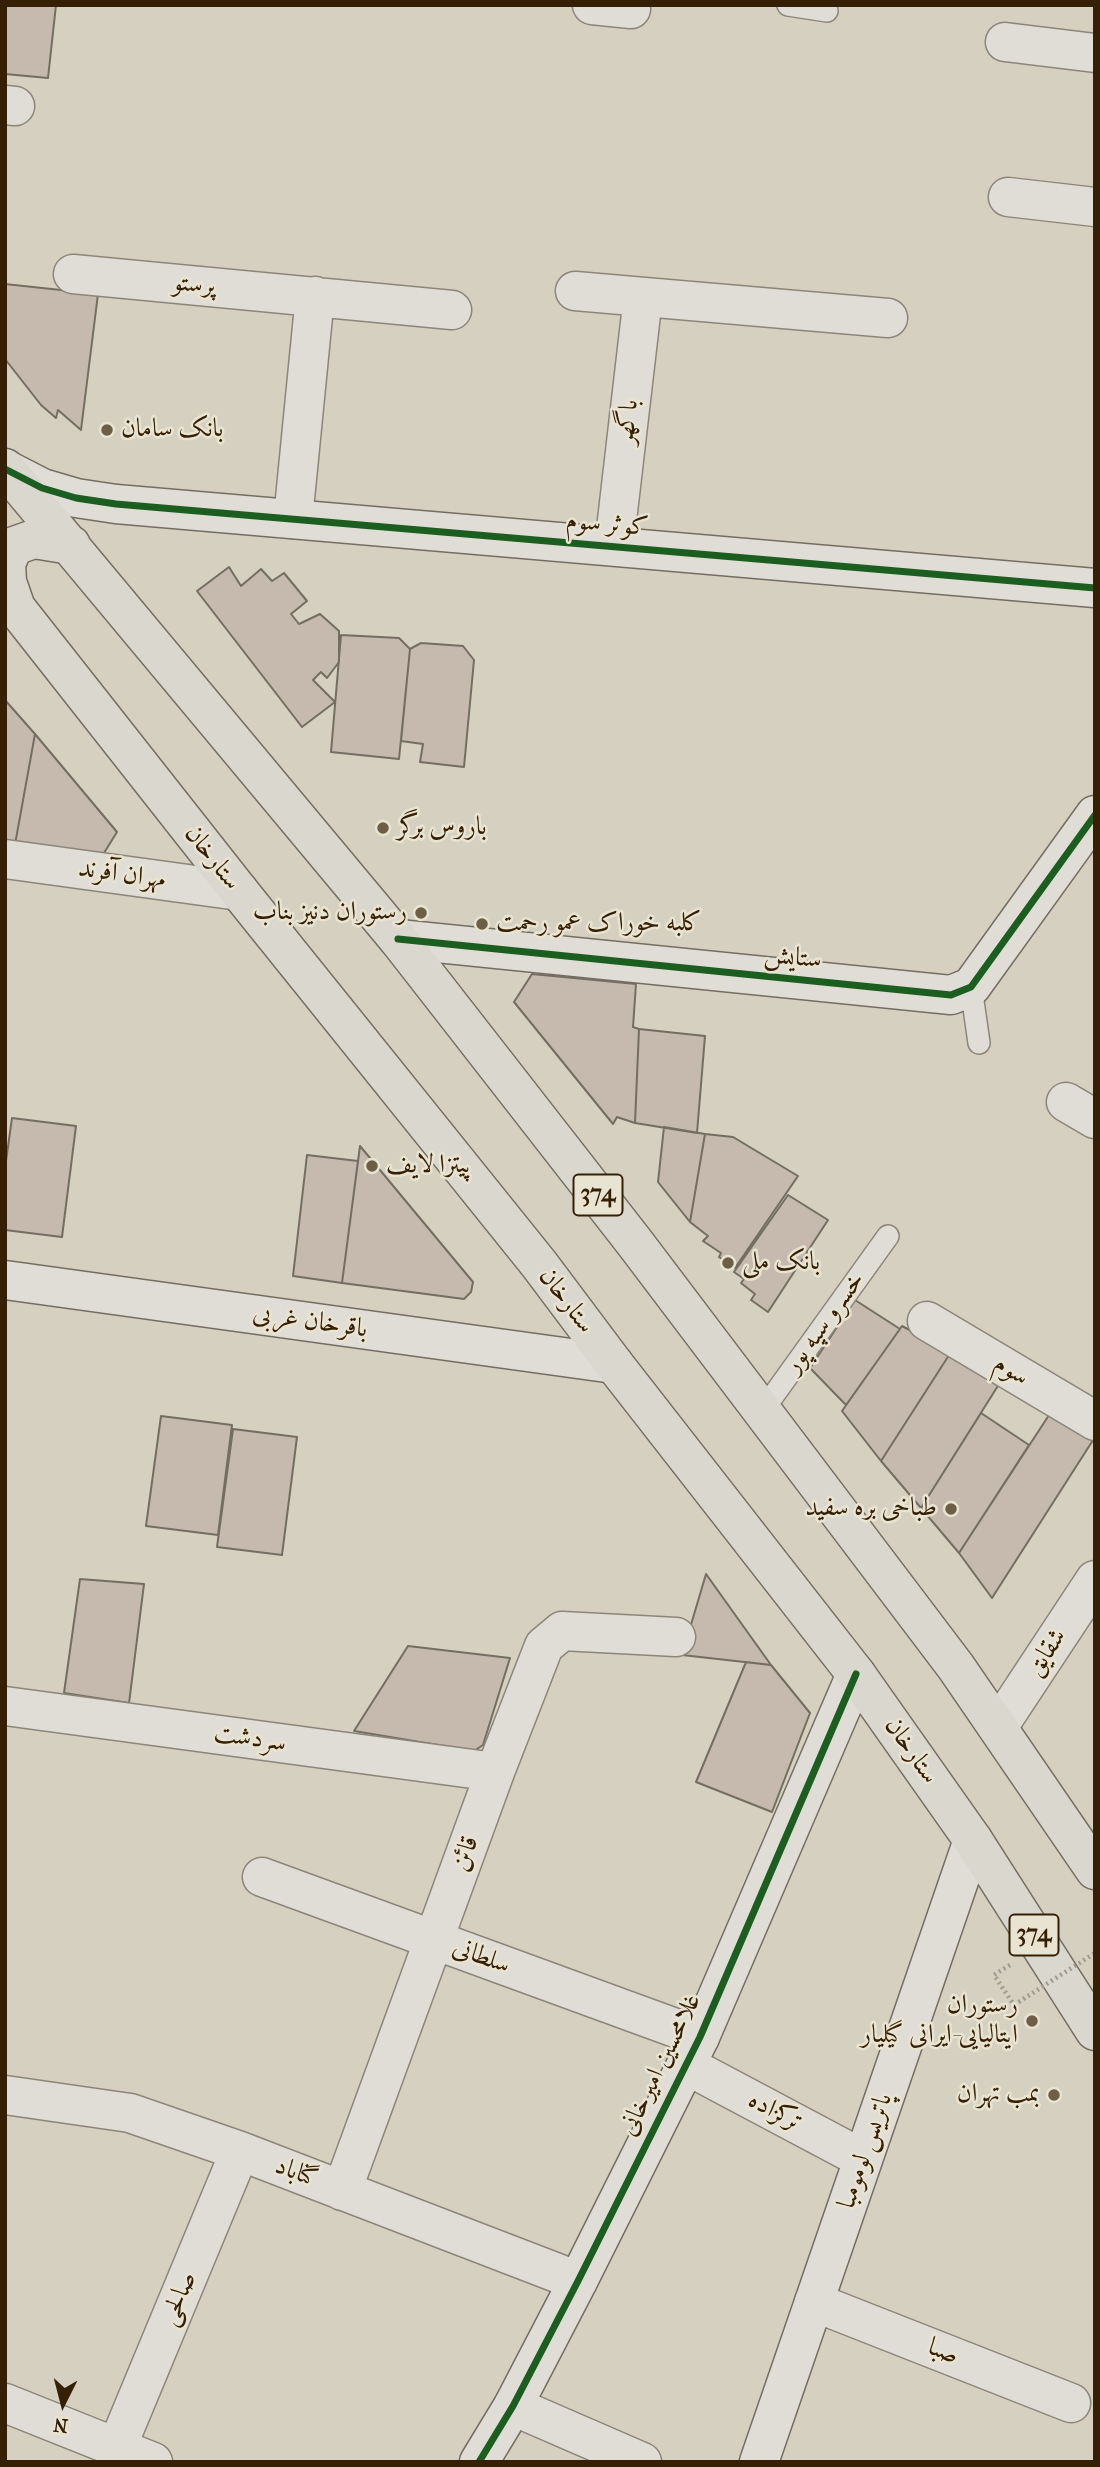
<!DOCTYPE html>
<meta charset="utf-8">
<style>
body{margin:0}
#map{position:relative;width:1100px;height:2467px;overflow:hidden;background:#d5d0c0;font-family:"IM FELL French Canon",serif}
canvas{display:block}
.frame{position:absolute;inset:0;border:7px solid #352005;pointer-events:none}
.north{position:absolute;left:28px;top:2369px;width:70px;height:70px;-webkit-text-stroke:5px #e9e4d1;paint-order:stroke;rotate:186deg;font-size:19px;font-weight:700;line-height:28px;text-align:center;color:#352005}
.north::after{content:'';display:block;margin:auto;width:24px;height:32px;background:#352005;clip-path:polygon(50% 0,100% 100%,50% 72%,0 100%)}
</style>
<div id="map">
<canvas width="1100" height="2467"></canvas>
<div class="frame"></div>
<div class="north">N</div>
</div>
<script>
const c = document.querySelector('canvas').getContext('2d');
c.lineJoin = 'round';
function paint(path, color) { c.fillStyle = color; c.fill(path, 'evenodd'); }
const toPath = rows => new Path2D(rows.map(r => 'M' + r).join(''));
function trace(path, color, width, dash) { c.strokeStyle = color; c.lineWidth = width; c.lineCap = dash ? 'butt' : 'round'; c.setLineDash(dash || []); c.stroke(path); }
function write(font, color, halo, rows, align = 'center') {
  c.font = font + ' "IM FELL French Canon",Amiri,serif'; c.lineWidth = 5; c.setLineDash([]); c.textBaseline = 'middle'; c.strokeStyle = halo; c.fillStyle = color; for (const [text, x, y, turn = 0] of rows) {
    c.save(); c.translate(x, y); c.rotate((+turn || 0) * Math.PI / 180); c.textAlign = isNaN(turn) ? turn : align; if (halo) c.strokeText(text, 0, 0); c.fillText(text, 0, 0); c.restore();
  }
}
const building = toPath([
 [5,5,56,5,48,78,5,74,5,5],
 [5,284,98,294,81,430,58,410,56,418,41,405,5,359,5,284],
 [229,567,241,586,261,569,272,581,284,573,307,601,291,614,299,624,320,614,339,631,339,662,327,678,321,672,313,680,335,702,302,727,197,591,229,567],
 [341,635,399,638,410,649,399,759,331,752,341,635],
 [421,643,463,646,474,660,464,767,420,762,423,744,401,741,410,649,421,643],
 [5,700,35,734,14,850,5,849,5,700],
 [35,734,117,832,99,861,14,850,35,734],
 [532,974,636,984,633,1027,639,1029,635,1123,617,1117,613,1124,514,1002,532,974],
 [639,1029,705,1036,697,1133,635,1123,639,1029],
 [12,1118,76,1126,62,1237,5,1230,5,1168,12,1118],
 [664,1127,705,1134,690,1222,658,1182,664,1127],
 [705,1134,733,1137,798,1176,735,1268,719,1257,721,1253,703,1241,708,1236,690,1222,705,1134],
 [360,1146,473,1282,471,1292,464,1299,342,1283,360,1146],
 [307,1155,358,1161,342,1283,293,1276,307,1155],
 [788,1195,828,1220,768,1312,751,1300,755,1294,741,1283,744,1279,734,1272,788,1195],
 [855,1300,900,1329,846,1405,810,1368,855,1300],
 [902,1326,951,1352,881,1461,842,1411,902,1326],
 [951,1352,1001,1381,921,1508,881,1461,951,1352],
 [1051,1412,1095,1437,992,1598,959,1553,1051,1412],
 [981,1413,1029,1445,959,1553,921,1508,981,1413],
 [161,1416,232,1425,218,1535,146,1526,161,1416],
 [233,1429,297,1437,282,1555,217,1547,233,1429],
 [706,1574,771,1665,682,1655,706,1574],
 [80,1579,144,1584,129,1703,64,1693,80,1579],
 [408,1646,510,1658,483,1745,474,1751,354,1731,408,1646],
 [746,1662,771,1665,810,1713,772,1812,696,1782,746,1662]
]);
const path = toPath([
 [1010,1965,994,1975,1014,2005]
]);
const lane = toPath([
 [788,5,827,11],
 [971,987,979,1043],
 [763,1410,888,1236]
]);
const street = toPath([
 [592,5,631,9],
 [1005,42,1095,53],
 [5,105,15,106],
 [1008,197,1095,207],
 [73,274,452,310],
 [575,291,888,318],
 [293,519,315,296],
 [614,546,643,297],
 [5,859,239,891],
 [1066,1102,1095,1119],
 [927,1321,1095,1421],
 [5,1706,495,1772],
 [998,1727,1095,1580],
 [262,1877,700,2037],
 [686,2065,863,2159],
 [5,2095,130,2113,240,2151,578,2281],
 [342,2191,495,1772,544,1646,562,1631,676,1637],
 [814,2302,1071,2403],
 [5,2403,153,2462],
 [513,2406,642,2462],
 [117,2447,240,2151]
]);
const secondary = toPath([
 [7,470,42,488,76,498,116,504,1095,588],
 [398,939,951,995,971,987,1095,815],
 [5,1280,614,1364],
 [479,2462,513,2406,578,2281,700,2037,856,1674],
 [759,2462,973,1840]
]);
const primary = toPath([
 [5,468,398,939,635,1243,956,1667,1095,1870],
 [5,594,239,891,539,1264,614,1364,856,1674,973,1840,1095,2031],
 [16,608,7,582,6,563,14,546,34,539,71,545]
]);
const pathBridge = toPath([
 [1014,2005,1095,1953]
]);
const cycleway = toPath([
 [7,470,42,488,76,498,116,504,1095,588],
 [398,939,951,995,971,987,1095,815],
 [479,2462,513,2406,578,2281,700,2037,856,1674]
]);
const markers = [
 [107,430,7,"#6d5e46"],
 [383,828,7,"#6d5e46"],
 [421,913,7,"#6d5e46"],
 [482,924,7,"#6d5e46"],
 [372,1166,7,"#6d5e46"],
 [728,1263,7,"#6d5e46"],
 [951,1509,7,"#6d5e46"],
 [1032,2021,7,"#6d5e46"],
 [1054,2095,7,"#6d5e46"]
];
const shields = [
 [598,1195,49],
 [1034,1935,49]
];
const shieldNames = [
 ["374",598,1195],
 ["374",1034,1935]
];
const streetNames = [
 ["پرستو",194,285,5],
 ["باگهر",628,422,-83],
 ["کوثر سوم",607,525,5],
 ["ستارخان",212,858,52],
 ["مهران آفرند",122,875,8],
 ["ستایش",793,958,6],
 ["ستارخان",566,1301,53],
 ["باقرخان غربی",310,1322,8],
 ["خسرو سپه پور",825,1323,-54],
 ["سوم",1011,1371,31],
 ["شقایق",1047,1653,-57],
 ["سردشت",250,1739,8],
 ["ستارخان",911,1751,55],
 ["قائن",466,1854,-70],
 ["سلطانی",481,1957,20],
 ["غلامحسین امیرخانی",661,2065,-64],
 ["ترکزاده",775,2112,28],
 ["پاتریس لومومبا",866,2151,-71],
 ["گناباد",296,2173,21],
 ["صالحی",179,2299,-67],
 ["صبا",943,2352,21]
];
const poiNames = [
 ["بانک سامان",121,430],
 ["باروس برگر",397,828],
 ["رستوران دنیز بناب",407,913,"right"],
 ["کلبه خوراک عمو رحمت",496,924],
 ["پیتزا لایف",386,1166],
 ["بانک ملی",742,1263],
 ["طباخی بره سفید",937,1509,"right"],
 ["رستوران",1018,2006,"right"],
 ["ایتالیایی-ایرانی گیلیار",1018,2036,"right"],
 ["بمب تهران",1040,2095,"right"]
];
paint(building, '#c6baaf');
trace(building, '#746e62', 2);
trace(lane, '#8c867a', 24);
trace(street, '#8c867a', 41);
trace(secondary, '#746e62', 41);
trace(primary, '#746e62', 41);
trace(path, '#9f9b92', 4.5, [2, 3.5]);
trace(lane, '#dfddd5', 21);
trace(street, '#dfddd5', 38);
trace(secondary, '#dfddd5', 38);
trace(primary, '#dad7ce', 38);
trace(pathBridge, '#9f9b92', 4.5, [2, 3.5]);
trace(cycleway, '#1b5e20', 7);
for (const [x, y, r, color] of markers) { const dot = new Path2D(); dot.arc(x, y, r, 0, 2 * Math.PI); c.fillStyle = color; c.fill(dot); trace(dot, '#e9e4d1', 2.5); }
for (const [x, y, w] of shields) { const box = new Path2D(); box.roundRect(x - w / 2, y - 20.5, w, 41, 5); c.fillStyle = '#e9e4d1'; c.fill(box); trace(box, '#352005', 2); }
write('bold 24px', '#352005', null, shieldNames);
write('26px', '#352005', '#e9e4d1', streetNames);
write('26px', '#352005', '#e9e4d1', poiNames, 'left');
</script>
